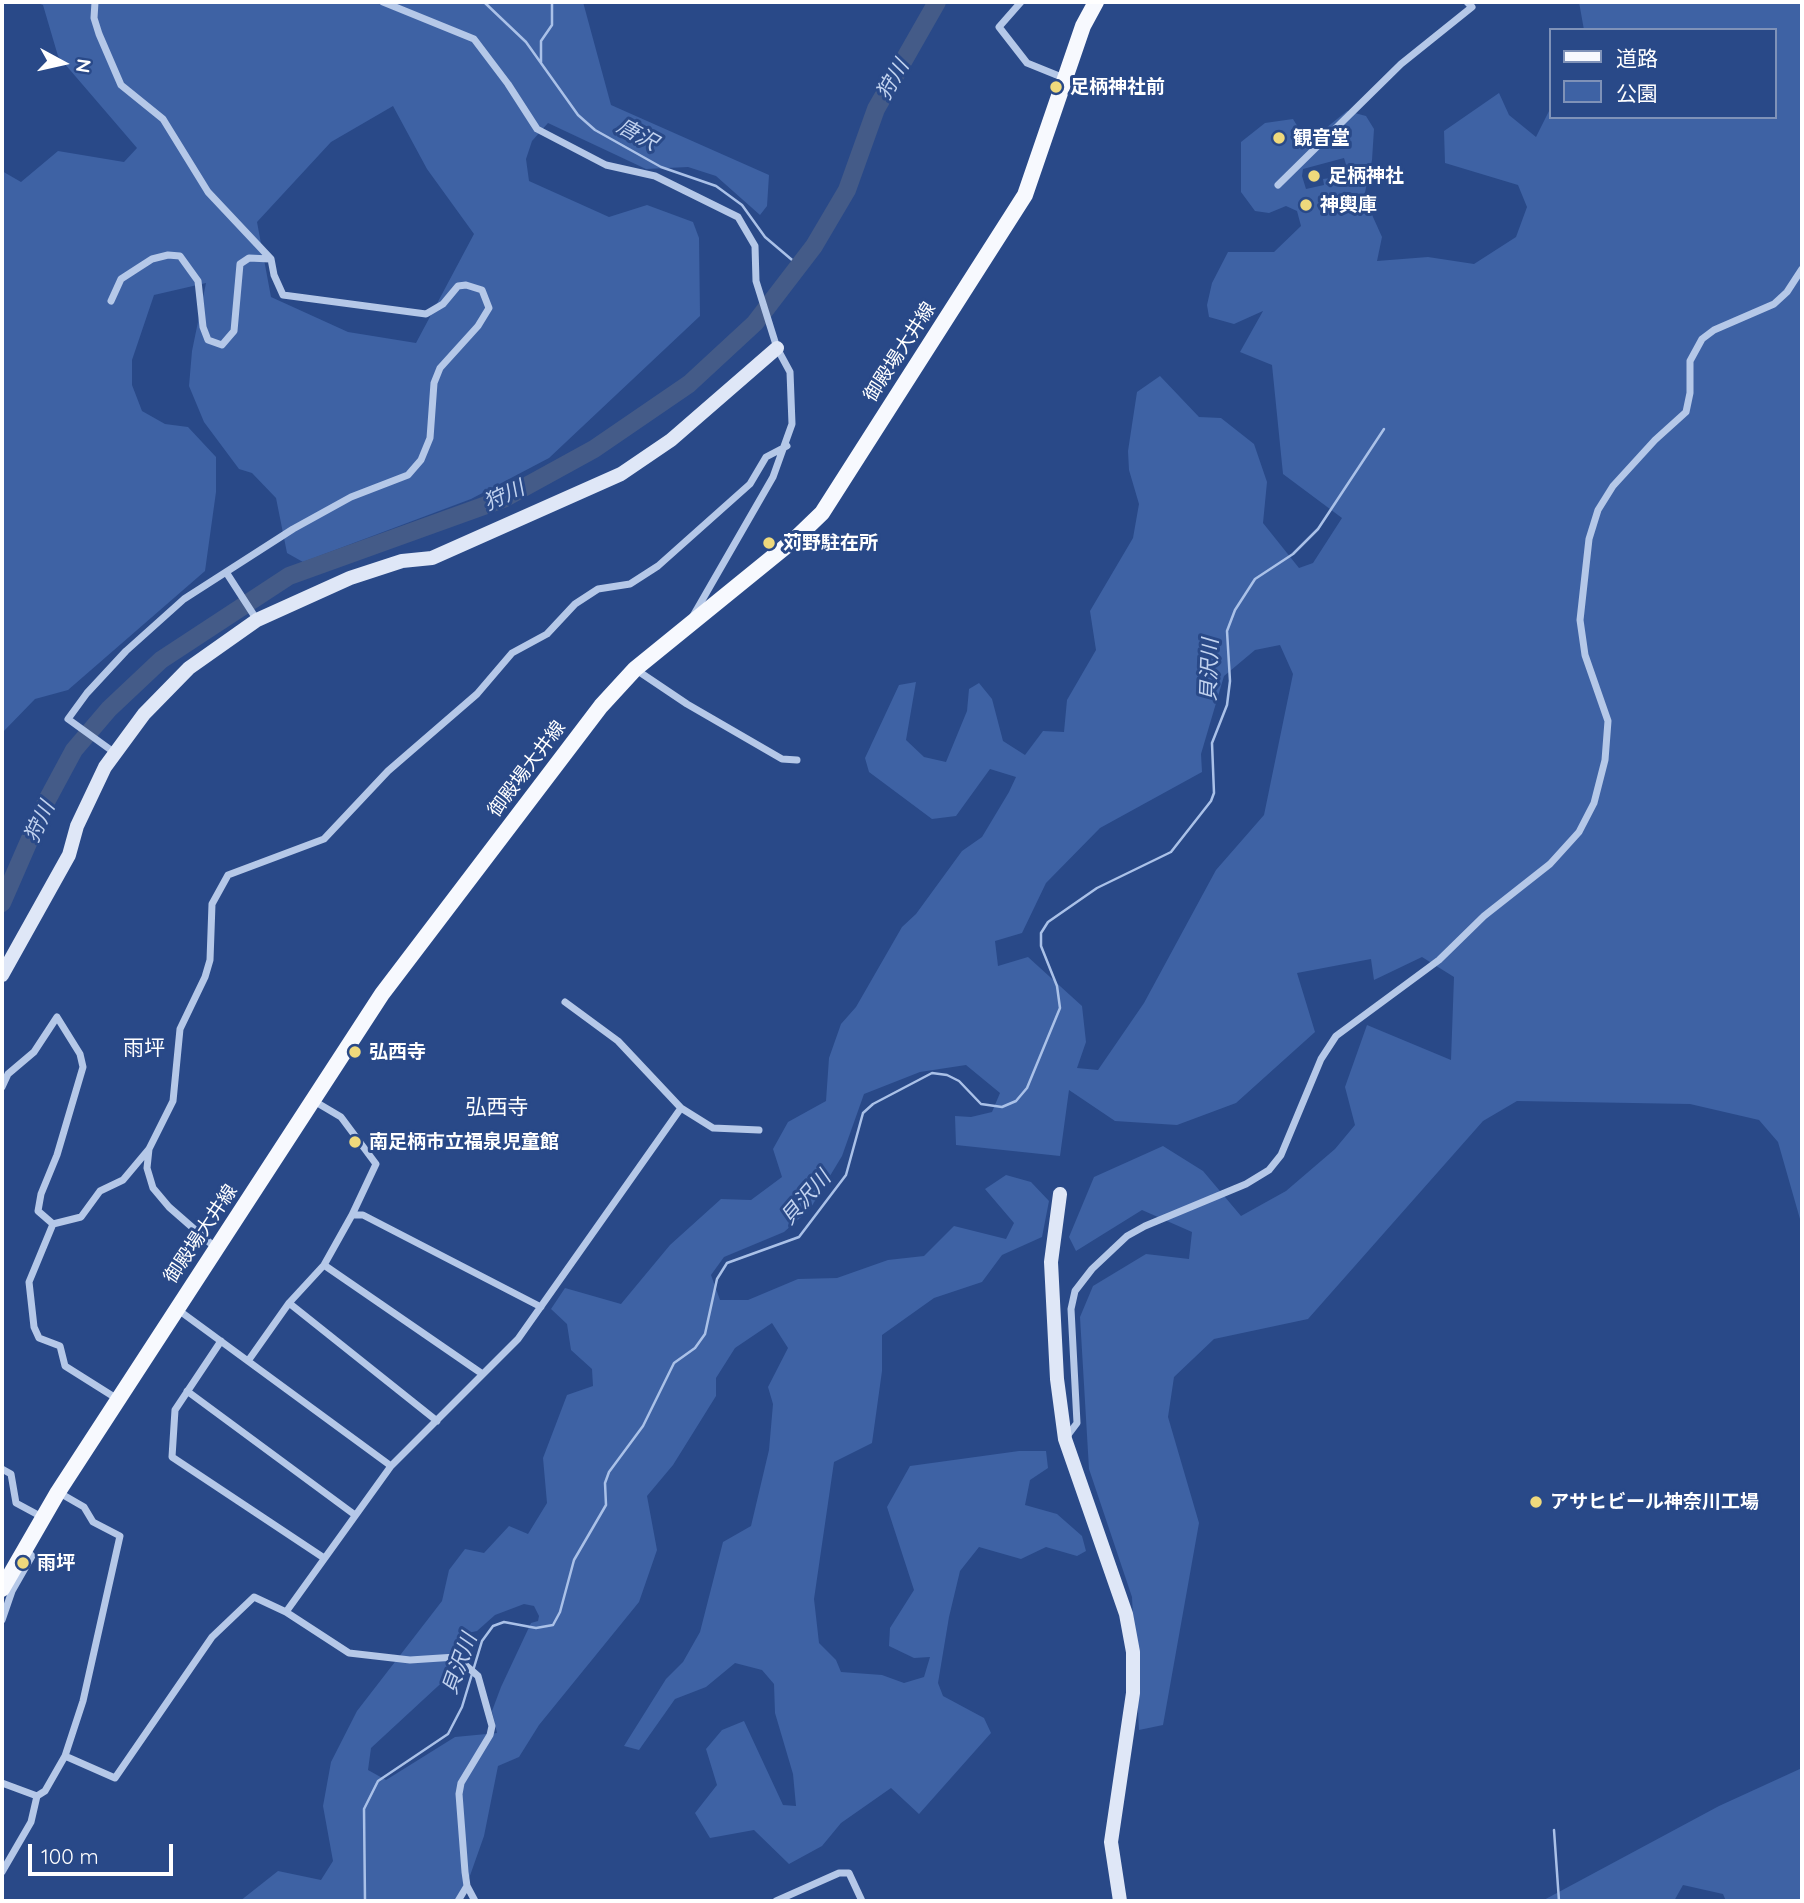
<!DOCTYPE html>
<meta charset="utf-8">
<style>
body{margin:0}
#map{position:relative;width:1804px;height:1903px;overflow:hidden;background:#294988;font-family:Quicksand,"Noto Sans JP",sans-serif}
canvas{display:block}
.frame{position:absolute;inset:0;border:4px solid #fff;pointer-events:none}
.legend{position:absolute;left:1549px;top:28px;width:228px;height:91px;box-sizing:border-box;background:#294988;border:2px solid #7f92b8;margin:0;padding:9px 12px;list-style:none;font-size:21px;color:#fff}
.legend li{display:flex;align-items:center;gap:14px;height:35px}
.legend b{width:35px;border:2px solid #7f92b8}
.north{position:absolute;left:28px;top:28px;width:70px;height:70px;-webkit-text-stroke:5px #294988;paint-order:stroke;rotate:98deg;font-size:19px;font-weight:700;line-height:28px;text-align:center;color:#fff}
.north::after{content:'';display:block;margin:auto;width:24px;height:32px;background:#fff;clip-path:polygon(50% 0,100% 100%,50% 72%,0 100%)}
.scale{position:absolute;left:28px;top:1844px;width:145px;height:32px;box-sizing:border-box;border:4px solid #fff;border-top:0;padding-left:9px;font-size:21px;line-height:24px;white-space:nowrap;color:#fff;-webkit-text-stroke:5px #294988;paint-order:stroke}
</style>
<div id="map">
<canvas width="1804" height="1903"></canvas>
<div class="frame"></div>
<ul class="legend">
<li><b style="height:9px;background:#f7f9fe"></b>道路</li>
<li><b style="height:19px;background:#3e62a4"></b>公園</li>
</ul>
<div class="north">N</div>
<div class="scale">100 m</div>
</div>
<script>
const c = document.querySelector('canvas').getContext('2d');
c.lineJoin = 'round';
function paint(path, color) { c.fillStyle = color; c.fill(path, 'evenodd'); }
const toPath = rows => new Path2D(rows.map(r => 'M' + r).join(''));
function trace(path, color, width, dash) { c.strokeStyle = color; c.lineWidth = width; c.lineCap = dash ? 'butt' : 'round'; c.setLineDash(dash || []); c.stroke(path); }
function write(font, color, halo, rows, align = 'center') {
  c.font = font + ' Quicksand,"Noto Sans JP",sans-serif'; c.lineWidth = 6; c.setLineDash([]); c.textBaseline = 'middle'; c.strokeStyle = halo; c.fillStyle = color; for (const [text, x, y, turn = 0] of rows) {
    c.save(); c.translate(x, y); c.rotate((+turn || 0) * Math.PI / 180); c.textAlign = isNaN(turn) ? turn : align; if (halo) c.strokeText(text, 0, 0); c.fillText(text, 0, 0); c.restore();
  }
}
const green = toPath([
 [35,2,583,2,611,105,769,175,767,206,760,215,716,176,688,167,646,169,548,123,532,141,526,159,529,181,609,217,647,205,693,222,699,238,700,316,549,458,471,499,303,562,287,553,276,498,252,473,239,469,204,422,189,386,192,351,206,283,154,295,132,360,132,385,142,411,165,424,188,427,216,457,216,492,205,571,68,690,35,699,2,733,2,171,21,182,58,151,124,162,137,148,58,56,43,5],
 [393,106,427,169,474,234,416,343,348,332,271,297,257,222,331,142],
 [1579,2,1802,2,1802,1226,1778,1142,1759,1120,1690,1104,1517,1101,1483,1121,1308,1319,1214,1339,1174,1377,1168,1417,1199,1523,1163,1725,1139,1730,1132,1597,1089,1469,1080,1317,1093,1286,1146,1254,1189,1259,1192,1232,1142,1210,1076,1251,1069,1237,1094,1177,1163,1146,1203,1171,1241,1216,1286,1191,1335,1149,1355,1125,1345,1087,1367,1025,1451,1060,1454,977,1422,957,1374,980,1371,959,1297,973,1315,1032,1236,1103,1177,1125,1115,1121,1069,1090,1060,1156,956,1145,955,1116,971,1117,992,1112,1000,1093,966,1065,920,1072,864,1094,842,1156,810,1209,784,1232,724,1257,711,1275,720,1300,748,1300,798,1279,837,1278,888,1260,924,1256,954,1226,1006,1239,1014,1223,985,1189,1006,1175,1031,1182,1049,1201,1042,1237,1002,1255,982,1282,934,1298,882,1335,882,1371,872,1443,834,1462,814,1599,819,1643,836,1660,841,1672,882,1675,904,1683,924,1677,930,1657,914,1658,889,1646,890,1628,914,1590,887,1507,910,1466,1019,1451,1046,1451,1048,1468,1030,1480,1025,1505,1057,1514,1082,1536,1086,1551,1077,1556,1046,1547,1021,1559,979,1547,960,1571,949,1617,938,1683,943,1696,984,1718,991,1733,919,1814,891,1788,841,1823,822,1846,789,1864,754,1830,710,1838,695,1813,717,1785,706,1749,722,1730,744,1721,783,1805,796,1806,793,1774,775,1713,774,1684,762,1670,735,1663,706,1687,675,1699,639,1750,624,1746,666,1679,683,1662,700,1632,723,1542,751,1526,769,1450,773,1404,768,1387,788,1348,772,1323,735,1348,716,1378,716,1396,673,1465,647,1496,657,1550,639,1602,539,1725,519,1757,498,1766,484,1836,461,1901,240,1901,278,1871,321,1880,333,1861,323,1806,331,1762,357,1711,442,1601,449,1570,465,1549,484,1553,509,1526,528,1534,547,1503,543,1458,567,1395,593,1386,592,1369,571,1350,567,1324,551,1309,565,1288,621,1304,670,1245,721,1199,751,1200,782,1177,773,1149,788,1122,826,1101,829,1058,841,1024,856,1007,902,927,916,914,962,851,982,837,1009,792,1016,777,990,769,956,816,932,819,869,772,865,758,899,685,916,682,906,740,924,757,946,762,967,711,969,689,979,683,992,699,1003,741,1025,755,1043,731,1064,732,1067,700,1096,650,1090,611,1133,538,1139,504,1129,470,1128,451,1137,392,1160,376,1199,417,1221,418,1254,444,1267,482,1263,523,1299,568,1313,563,1342,518,1283,474,1272,365,1240,352,1263,311,1234,324,1209,317,1207,305,1212,283,1228,252,1274,252,1301,226,1297,211,1286,206,1269,213,1255,211,1241,192,1241,142,1265,123,1293,119,1301,132,1316,136,1347,111,1366,116,1374,129,1372,160,1364,197,1382,237,1377,261,1428,257,1474,264,1516,237,1527,207,1518,185,1445,163,1444,131,1499,93,1509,115,1536,137,1550,109,1550,117,1774,117,1774,30,1584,30],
 [1344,158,1348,171,1346,176,1323,179,1324,185,1306,189,1302,176,1303,169],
 [1280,645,1293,674,1264,815,1216,870,1144,1003,1098,1070,1077,1068,1086,1042,1082,1006,1028,957,998,966,995,941,1022,933,1046,883,1100,828,1202,772,1201,754,1224,676,1255,650],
 [524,1604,534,1606,539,1616,538,1621,531,1623,501,1687,492,1711,497,1733,455,1737,386,1780,368,1770,371,1748,450,1675,452,1652,468,1633,477,1631,495,1615],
 [1802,1768,1802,1901,1726,1901,1723,1894,1683,1885,1674,1901,1542,1901,1719,1806]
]);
const stream = toPath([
 [484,2,526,42,578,115,595,130,661,167,716,186,742,205,765,237,798,265],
 [541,62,541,41,552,25,552,2],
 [1554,1830,1559,1901],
 [365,1901,364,1809,378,1781,448,1734,462,1707,482,1641,493,1626,504,1622,536,1628,553,1625,560,1612,574,1560,606,1505,605,1483,609,1472,643,1426,674,1363,695,1348,705,1334,717,1279,727,1263,799,1237,846,1175,863,1113,873,1104,932,1073,947,1075,959,1081,981,1104,1002,1107,1016,1101,1027,1088,1060,1008,1057,986,1041,946,1041,933,1048,922,1097,888,1171,852,1211,801,1214,793,1212,743,1227,705,1230,681,1227,631,1235,610,1255,579,1293,554,1318,529,1384,429]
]);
const river = toPath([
 [2,903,46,802,74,750,109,709,161,660,289,576,503,499,594,449,689,384,755,323,814,246,847,190,876,109,937,2]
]);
const street = toPath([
 [95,2,94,18,99,34,121,85,163,119,208,192,271,259,274,275,283,295,426,314,443,304,458,286,466,285,482,290,489,308,478,326,440,368,434,383,430,438,421,460,408,475,351,497,293,529,184,599,126,651,87,693,68,719,115,753],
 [383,2,474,39,508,84,537,129,606,165,655,176,738,217,755,246,756,281,777,348,790,372,792,424,773,477,693,616],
 [1021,2,999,27,1027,63,1064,78],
 [1278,185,1401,64,1472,7,1467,2],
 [111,301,121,279,138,268,152,259,168,255,180,256,198,281,203,327,208,340,222,345,234,331,240,264,249,258,270,259],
 [226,572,257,620],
 [635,669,687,704,782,759,797,760],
 [565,1002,618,1041,681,1108,713,1128,759,1130],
 [2,1087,8,1074,34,1052,57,1017,80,1054,83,1067,57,1155,41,1194,38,1211,53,1224],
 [314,1101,341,1117,376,1164,352,1215],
 [149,1149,147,1168,153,1188,169,1207,217,1249],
 [53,1224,81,1217,100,1191,123,1180,149,1149,173,1101,180,1029,205,977,210,960,212,904,228,875,324,839,388,771,477,694,512,653,547,634,575,604,598,589,630,584,658,566,750,484,766,457,787,446],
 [53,1224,29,1282,34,1327,39,1338,60,1346,65,1366,119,1400],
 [324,1265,481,1373],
 [289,1303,437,1421],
 [177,1309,391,1466],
 [221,1341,175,1410,172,1457,324,1558],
 [248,1361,289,1303,324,1265,352,1215,363,1215,541,1307],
 [187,1391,355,1515],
 [1065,1439,1077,1423,1071,1309,1075,1291,1092,1269,1127,1236,1145,1226,1246,1184,1269,1170,1281,1155,1321,1059,1336,1036,1439,960,1484,916,1550,864,1579,832,1594,803,1605,760,1608,721,1585,655,1580,620,1589,539,1598,510,1613,486,1655,440,1686,412,1690,393,1690,361,1702,339,1714,330,1774,304,1787,292,1802,269],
 [2,1469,11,1474,16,1503,42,1517],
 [286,1612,391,1466,518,1339,681,1108],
 [2,1620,12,1591,32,1556,26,1550],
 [65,1756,115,1778,212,1637,254,1597,286,1612,349,1653,410,1660,456,1657,478,1676,492,1726,490,1735,461,1783,459,1794,465,1872,467,1886,475,1901],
 [2,1783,37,1796],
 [2,1872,31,1822,37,1796,45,1791,65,1756,83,1701,120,1536,93,1522,84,1507,58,1492],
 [458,1901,467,1886],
 [776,1901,839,1873,849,1873,862,1901]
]);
const secondary = toPath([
 [2,975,69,855,77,826,105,767,144,714,189,668,257,620,350,578,402,561,432,558,621,474,671,440,777,348],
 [1060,1194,1051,1262,1057,1379,1065,1439,1126,1614,1133,1652,1133,1693,1111,1842,1120,1901]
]);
const primary = toPath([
 [2,1589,58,1492,382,994,601,706,635,669,795,539,822,513,1025,195,1083,26,1096,2]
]);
const markers = [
 [1056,87,7,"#efd97c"],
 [1279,138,7,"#efd97c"],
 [1314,176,7,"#efd97c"],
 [1306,205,7,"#efd97c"],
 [769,543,7,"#efd97c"],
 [355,1052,7,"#efd97c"],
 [355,1142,7,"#efd97c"],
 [1536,1502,7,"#efd97c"],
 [23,1563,7,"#efd97c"]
];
const poiNames = [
 ["足柄神社前",1070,87],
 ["観音堂",1293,138],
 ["足柄神社",1328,176],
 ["神輿庫",1320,205],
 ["苅野駐在所",783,543],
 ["弘西寺",369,1052],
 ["南足柄市立福泉児童館",369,1142],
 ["アサヒビール神奈川工場",1550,1502],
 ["雨坪",37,1563]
];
const streetNames = [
 ["御殿場大井線",900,352,-57],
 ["御殿場大井線",527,769,-53],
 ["御殿場大井線",201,1234,-56]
];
const waterNames = [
 ["狩川",893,80,-60],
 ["唐沢",637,135,29],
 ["狩川",504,496,-25],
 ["貝沢川",1210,670,-88],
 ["狩川",40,822,-65],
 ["貝沢川",806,1198,-49],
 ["貝沢川",460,1664,-70]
];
const neighbourhoodNames = [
 ["雨坪",144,1049],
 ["弘西寺",497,1108]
];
paint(green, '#3e62a4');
trace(stream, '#aac1e8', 2.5);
trace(river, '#445b88', 18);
trace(street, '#b5c8e8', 7);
trace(secondary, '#dfe7f7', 14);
trace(primary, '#f7f9fe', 16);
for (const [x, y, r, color] of markers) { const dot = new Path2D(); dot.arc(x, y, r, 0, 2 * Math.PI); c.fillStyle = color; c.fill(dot); trace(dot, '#294988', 2.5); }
write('bold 19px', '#fff', '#294988', poiNames, 'left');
write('19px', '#fff', '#294988', streetNames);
write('italic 21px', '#c1d2ef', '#294988', waterNames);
write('21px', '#fff', '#294988', neighbourhoodNames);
</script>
